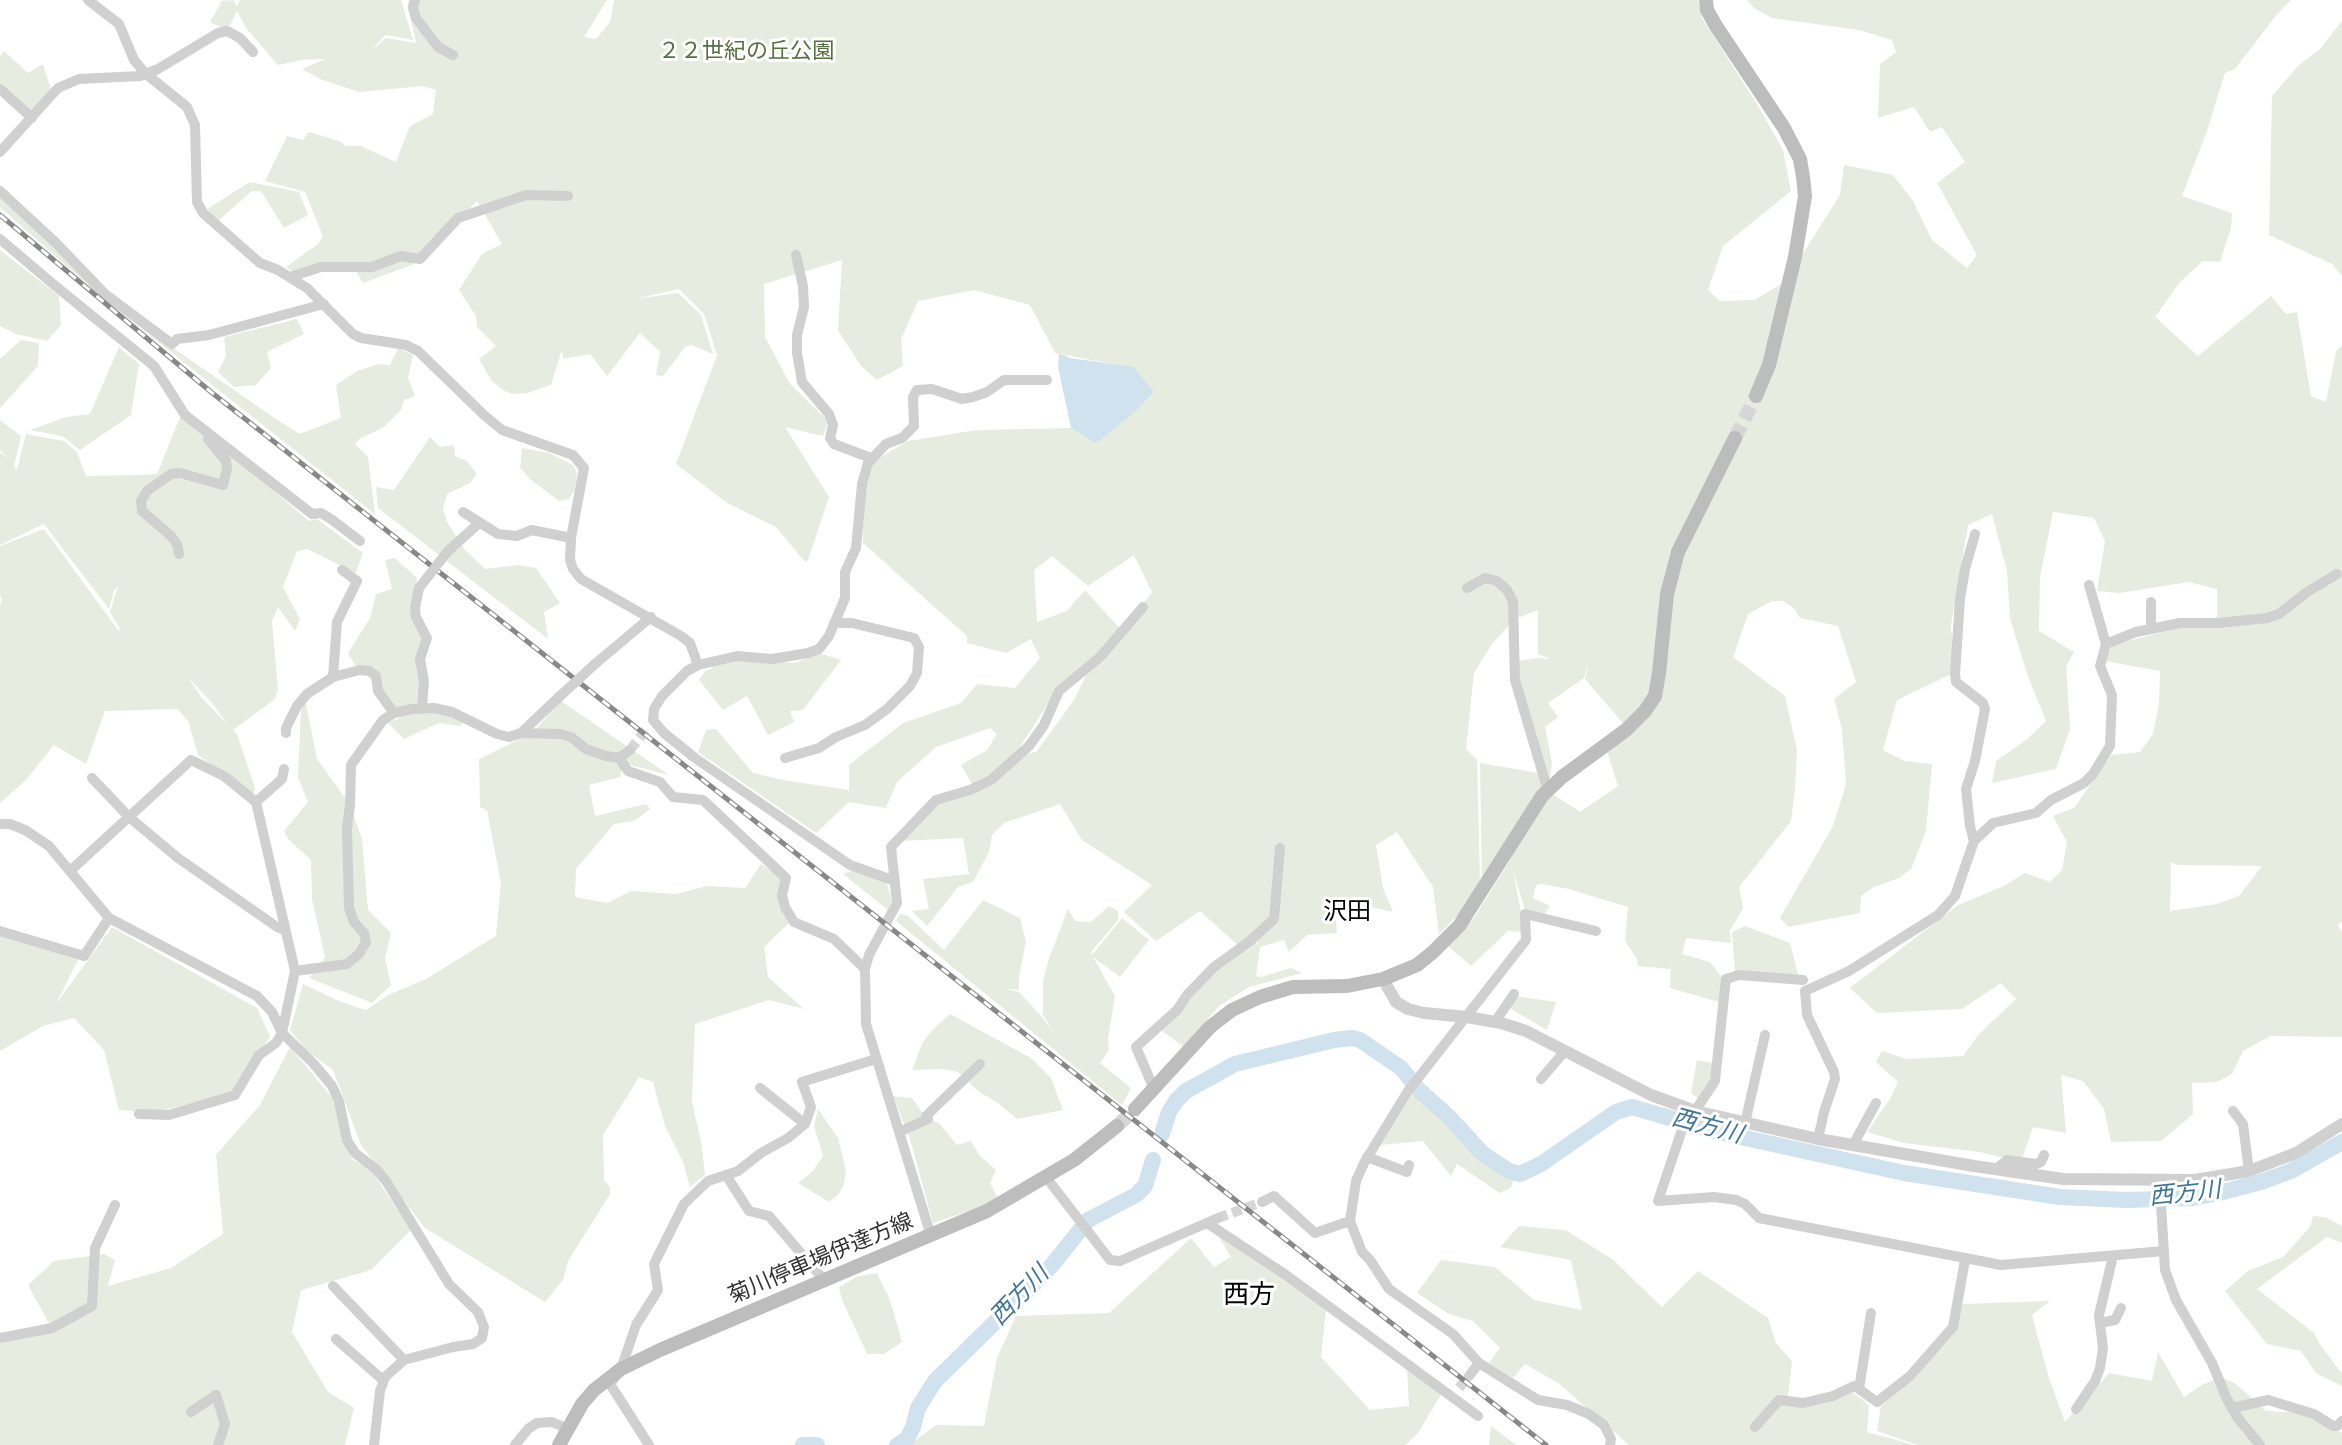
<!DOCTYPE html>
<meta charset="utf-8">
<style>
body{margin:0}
canvas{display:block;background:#fff}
</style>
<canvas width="2342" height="1445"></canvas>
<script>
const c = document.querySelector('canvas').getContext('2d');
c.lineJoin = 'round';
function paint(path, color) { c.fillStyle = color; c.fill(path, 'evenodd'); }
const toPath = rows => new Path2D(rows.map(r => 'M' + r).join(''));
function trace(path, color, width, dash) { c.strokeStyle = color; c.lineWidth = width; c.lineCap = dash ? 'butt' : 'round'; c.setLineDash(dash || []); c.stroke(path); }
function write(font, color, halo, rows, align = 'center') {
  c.font = font + ' "Space Grotesk","Noto Sans JP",sans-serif'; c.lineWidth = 6; c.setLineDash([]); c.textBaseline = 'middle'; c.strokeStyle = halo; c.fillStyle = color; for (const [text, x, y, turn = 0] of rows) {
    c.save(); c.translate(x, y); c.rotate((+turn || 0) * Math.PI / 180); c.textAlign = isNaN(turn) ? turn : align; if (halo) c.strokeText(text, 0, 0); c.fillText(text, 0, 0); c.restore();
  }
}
const green = toPath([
 [233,0,237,6,240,0,401,0,413,40,385,35,371,51,386,38,416,43,408,5,409,0,607,0,584,37,596,39,610,22,614,0,1698,0,1702,18,1757,104,1783,150,1791,191,1723,246,1708,290,1720,301,1754,300,1785,282,1840,195,1844,165,1893,175,1913,201,1932,240,1967,268,1977,255,1937,183,1965,162,1942,127,1930,132,1914,107,1878,118,1880,64,1896,52,1892,40,1859,30,1772,18,1754,8,1747,0,2291,0,2278,13,2235,69,2225,73,2207,131,2182,196,2232,213,2231,228,2220,262,2203,261,2180,282,2155,317,2198,356,2271,296,2286,314,2297,312,2311,396,2326,402,2336,352,2342,345,2342,922,2338,924,2342,933,2342,1037,2270,1036,2243,1051,2232,1074,2217,1082,2192,1083,2193,1114,2161,1141,2111,1142,2104,1109,2083,1081,2061,1075,2066,1133,2033,1127,2021,1162,1980,1152,1904,1143,1867,1132,1890,1099,1898,1082,1876,1062,1882,1051,1907,1059,1963,1056,1979,1034,2016,999,2001,983,1962,1009,1877,1013,1850,988,1958,905,2004,886,2025,873,2050,882,2062,870,2067,842,2053,816,2074,808,2111,755,2140,752,2153,734,2159,703,2160,671,2105,661,2105,655,2114,645,2217,617,2217,589,2189,582,2119,593,2097,591,2105,541,2094,518,2053,512,2040,577,2039,631,2074,652,2066,667,2070,729,2056,769,1992,783,1996,761,2026,740,2046,721,2028,676,2015,635,2010,618,2007,571,1992,514,1968,525,1951,625,1955,674,1947,676,1897,700,1883,750,1904,761,1932,764,1926,831,1911,869,1899,878,1874,887,1861,896,1860,913,1788,927,1780,918,1833,826,1846,784,1842,729,1834,699,1856,682,1838,626,1800,618,1794,608,1783,601,1772,601,1748,614,1733,657,1785,696,1797,750,1795,789,1791,821,1739,887,1743,908,1730,931,1731,943,1686,938,1682,954,1710,962,1723,979,1719,1002,1670,988,1671,960,1670,969,1638,966,1637,959,1625,941,1628,907,1569,889,1542,884,1536,885,1533,898,1550,906,1544,915,1525,910,1513,870,1521,912,1522,932,1508,931,1471,966,1448,946,1474,918,1510,860,1521,834,1551,793,1580,812,1618,786,1607,751,1629,730,1585,679,1590,657,1584,678,1548,703,1558,717,1545,727,1552,763,1550,779,1522,704,1515,661,1539,658,1551,659,1538,654,1538,610,1515,619,1492,644,1474,673,1466,749,1477,760,1480,882,1458,915,1439,934,1433,887,1397,832,1376,845,1383,888,1393,912,1354,903,1335,907,1337,933,1307,935,1289,952,1284,940,1260,947,1256,976,1261,977,1291,968,1302,973,1249,987,1219,1006,1184,1047,1157,1027,1216,966,1254,939,1259,946,1256,937,1240,947,1200,911,1156,941,1124,912,1152,885,1082,840,1060,804,1004,823,992,835,989,852,973,882,958,887,927,926,912,911,929,909,923,879,969,874,963,838,900,841,939,801,971,793,1019,757,1037,751,1074,700,1090,667,1060,685,1016,753,988,778,973,786,961,765,987,750,997,734,990,728,936,747,897,782,886,808,849,802,816,833,698,752,706,730,716,729,753,773,783,780,849,790,849,765,903,723,961,703,977,684,1015,688,1040,658,1031,639,1006,653,967,643,967,636,863,543,862,505,872,462,908,441,977,430,1071,428,1096,442,1151,396,1133,368,1065,355,1070,358,1055,353,1030,305,974,290,918,301,901,339,903,366,877,380,861,366,838,330,842,260,764,284,765,337,790,384,825,418,827,424,823,436,785,427,829,497,808,560,805,562,776,527,727,503,676,464,717,355,704,314,679,289,635,299,678,293,701,315,713,354,691,345,685,347,663,376,656,375,660,352,640,333,607,376,590,354,563,359,562,349,551,385,527,393,512,394,503,390,491,380,479,359,496,346,477,327,476,316,459,290,482,254,502,244,477,201,414,264,363,283,354,268,294,273,286,267,318,244,323,236,305,192,265,181,287,136,303,140,309,132,342,142,345,146,361,146,396,162,410,126,433,114,436,90,423,86,359,92,320,79,302,69,325,59,302,60,278,65,246,28,237,11,230,25,222,28,210,22,222,1],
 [1134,555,1152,592,1122,631,1085,590,1067,611,1037,622,1034,570,1052,556,1088,586],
 [2171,862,2178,865,2262,866,2239,896,2217,904,2170,911],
 [2342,21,2342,276,2332,264,2269,235,2272,96,2298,66,2321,48],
 [4,51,28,73,43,64,51,89,31,113,0,83,0,57],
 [250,182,299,192,308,215,284,228,261,191,252,191,218,221,207,209],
 [0,197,173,348,279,421,300,434,341,418,336,385,357,371,379,364,390,365,398,348,413,355,408,378,415,396,404,400,401,410,384,427,359,439,355,444,368,457,375,514,104,299,0,207],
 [0,250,59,296,61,325,47,341,16,334,0,326],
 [297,319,304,334,267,352,271,368,256,385,234,387,218,372,226,356,224,337],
 [21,340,39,343,38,366,0,408,0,359],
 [119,347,139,364,131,415,80,450,62,436,30,430,66,417,90,414],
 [180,417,260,479,309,521,317,519,363,553,356,573,307,549,297,551,283,587,300,619,295,631,278,607,272,621,278,689,275,699,233,730,237,734,255,788,253,795,198,755,188,721,177,709,105,711,86,764,54,745,26,780,0,803,0,606,2,599,0,595,0,546,44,529,118,630,121,631,110,612,118,586,114,590,109,609,44,524,0,545,0,452,8,459,0,450,0,420,21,436,14,466,17,470,26,434,64,441,77,452,86,476,139,475,157,474],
 [188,677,212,703,228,725,201,697],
 [430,437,440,447,454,445,455,456,467,461,477,474,470,483,447,494,443,509,447,522,465,550,485,569,518,565,536,568,560,603,544,612,548,639,378,508,376,487,394,490],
 [522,448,549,453,573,465,577,473,575,489,569,499,559,501,530,479,520,468],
 [395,558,417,578,416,589,422,638,422,677,418,711,450,715,464,721,460,726,439,723,404,739,388,723,401,717,380,690,376,671,356,667,348,653,370,618,376,594,392,589,385,560],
 [819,653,841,660,803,710,790,711,794,722,768,735,747,696,723,710,699,680,705,671,711,669,715,662,745,659,795,663],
 [305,699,317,759,350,805,362,839,368,910,391,933,385,958,391,985,372,1003,309,978,325,957,312,899,311,860,289,840,284,831,308,802,298,777,301,711],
 [561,701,669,775,623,763,620,777,589,785,595,816,646,804,650,809,634,821,614,824,576,869,575,897,607,903,631,891,676,894,707,886,745,888,761,864,782,878,790,922,764,947,768,977,804,1009,769,1000,695,1024,692,1102,701,1141,705,1175,690,1187,683,1162,665,1126,653,1082,639,1077,603,1135,604,1180,610,1187,610,1194,568,1261,563,1280,545,1302,425,1228,361,1145,333,1070,306,1050,290,1030,303,984,341,1002,366,1010,388,995,426,979,496,936,501,883,487,810,480,807,479,759,532,733],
 [1480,763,1539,773,1544,791,1482,879],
 [851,871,886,882,892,899,888,910,843,874],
 [983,900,1020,918,1026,942,1019,976,1019,990,1003,988,1019,992,1042,1017,1054,1033,1043,1015,1043,982,1048,961,1068,909,1075,921,1091,922,1109,906,1118,911,1118,920,1091,952,1092,955,1122,918,1149,940,1120,977,1093,957,1115,996,1108,1039,1109,1050,1100,1063,1131,1088,1122,1105,896,921,900,914,908,916,944,950],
 [1745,926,1790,943,1799,978,1735,972,1732,932],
 [112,927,257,1008,270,1037,233,1090,197,1102,152,1113,119,1110,104,1050,74,1018,43,1026,0,1051,0,930,78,960,56,1004],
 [1514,996,1556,1002,1547,1030,1508,1007],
 [950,1014,1031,1058,1051,1078,1063,1110,1017,1119,998,1103,978,1091,958,1072,943,1069,912,1070,922,1044,932,1030],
 [290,1047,335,1101,341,1131,352,1159,371,1170,411,1230,371,1270,301,1290,292,1332,328,1392,354,1408,345,1445,0,1445,0,1337,52,1329,28,1285,54,1261,104,1254,115,1260,108,1286,171,1268,223,1234,216,1155,260,1105],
 [1697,1060,1713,1063,1709,1087,1699,1099,1691,1093],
 [1413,1093,1442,1115,1482,1157,1514,1178,1511,1188,1500,1193,1457,1164,1451,1176,1423,1141,1381,1145],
 [893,1096,912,1098,927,1119,939,1123,957,1145,971,1141,980,1156,996,1170,990,1183,999,1201,933,1223,910,1139],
 [818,1109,838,1138,846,1170,844,1184,839,1194,829,1202,798,1183,813,1171,823,1156,814,1126],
 [2313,1216,2325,1217,2342,1226,2342,1243,2327,1237,2257,1289,2314,1333,2319,1343,2342,1374,2342,1386,2316,1373,2301,1351,2267,1344,2225,1291,2248,1271,2283,1257,2310,1227],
 [1519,1226,1565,1230,1612,1259,1662,1307,1698,1271,1768,1318,1776,1343,1792,1361,1788,1396,1803,1403,1852,1392,1869,1405,1867,1432,1914,1445,1629,1445,1558,1383,1525,1364,1513,1378,1489,1363,1500,1348,1473,1321,1449,1314,1417,1293,1441,1260,1495,1267,1534,1300,1582,1310,1571,1260,1500,1247],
 [1213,1227,1326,1308,1321,1357,1370,1410,1409,1406,1407,1369,1442,1393,1418,1433,1405,1445,909,1445,936,1425,984,1426,997,1358,1016,1316,1109,1313,1191,1238,1214,1267,1231,1257],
 [877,1273,890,1300,902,1342,884,1354,867,1354,842,1300,839,1287,858,1276],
 [2050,1301,2032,1315,2049,1378,2065,1422,2109,1373,2152,1381,2158,1352,2184,1397,2202,1385,2221,1377,2236,1384,2266,1411,2309,1413,2342,1433,2342,1445,1918,1445,1877,1431,1881,1406,1910,1381,1956,1330,1961,1304],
 [1491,1426,1516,1445,1489,1445]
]);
const water = toPath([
 [1059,354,1070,358,1133,367,1154,392,1136,411,1096,443,1071,428,1058,367]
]);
const river = toPath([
 [1162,1134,1169,1112,1176,1101,1186,1091,1235,1064,1334,1040,1352,1038,1360,1040,1401,1068,1420,1091,1449,1117,1483,1154,1509,1171,1520,1174,1541,1164,1616,1112,1632,1107,1718,1132,1904,1173,2060,1197,2126,1200,2193,1198,2219,1193,2261,1182,2291,1171,2342,1142],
 [803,1445,817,1445],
 [897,1445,907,1439,913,1427,918,1408,935,1381,1031,1287,1053,1264,1088,1220,1136,1195,1145,1186,1153,1160]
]);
const minorTunnel = toPath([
 [630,750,648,727],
 [1218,1218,1262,1202],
 [1459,1388,1469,1376]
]);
const secondaryTunnel = toPath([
 [1735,438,1756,396],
 [1117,1126,1135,1109]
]);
const minor = toPath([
 [88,0,119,24,134,60,145,73,187,107,195,125,197,202,203,213,260,263,278,270,307,288,353,334,361,338,406,345,418,351,484,415,502,430,573,455,584,468,571,538,570,560,573,569,581,579,681,636,690,643,698,665],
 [415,0,413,8,416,18,438,47,453,55],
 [0,89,32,118],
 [0,152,58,88,79,79,140,76,158,69,218,33,227,31,240,38,253,52],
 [0,191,56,243,105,294,172,344,177,339,209,335,324,304],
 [0,239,53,284,154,366,185,415,312,514,321,513,331,519,360,541],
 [796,255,803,286,804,307,797,335,797,353,802,382,829,414,833,425,830,438,834,444,871,458],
 [290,277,321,267,372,267,401,256,420,259,458,218,526,195,568,196],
 [463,512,498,534,517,536,532,530,571,538],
 [448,551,478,524],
 [179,554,177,544,171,536,142,511,141,501,147,491,171,474,180,473,223,485,227,469,226,461,208,439],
 [2089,585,2106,644],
 [419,588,415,608,416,617,427,638,420,659,424,681,422,709],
 [1467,588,1485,578,1497,581,1507,590,1513,602,1515,680,1548,791],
 [2151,602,2151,628],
 [595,664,651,617],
 [333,677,337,622,357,581,342,570],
 [286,733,286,728,297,706,307,694,333,677,360,670,369,671,376,676,378,691,394,713],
 [521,733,560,734,571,737,586,749,606,756,619,758,628,771,660,782,673,797,703,800,786,878,782,895,785,907,794,922,834,939,865,969],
 [619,758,630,750],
 [785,758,819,748,836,737,865,725,887,709,910,686,917,673,919,647,914,638,852,623,834,623],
 [92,778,129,817,178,858,277,927,285,930],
 [256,802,282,779,284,769],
 [0,824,10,824,25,830,49,846,109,918,257,996,272,1012,282,1033,313,1063,332,1086,339,1101,347,1140,355,1153,376,1169,386,1181,449,1284,478,1312,484,1327,482,1338,473,1344,453,1347,404,1360,385,1377,380,1391,374,1445],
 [1974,841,1970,826,1966,789,1975,761,1985,709,1983,703,1956,682,1955,674,1960,599,1965,569,1975,534],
 [70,871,191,760,224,776,256,802,295,971,282,1033,276,1043,259,1055,235,1095,169,1115,139,1114],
 [895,881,850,865,695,758,664,733,653,720,654,709,662,696,687,671,698,665,737,656,772,659,808,653,819,649,829,636,845,598,845,572,856,548,862,484,868,463,886,444,902,438,914,426,913,397,917,390,932,389,962,399,973,397,987,392,1004,380,1047,380],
 [0,931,84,956,109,918],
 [1596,931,1525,914,1526,940,1408,1091,1364,1163,1356,1181,1350,1221,1362,1252,1370,1260,1389,1289,1453,1334,1479,1363,1538,1400,1567,1405,1589,1414,1604,1425,1611,1439,1610,1445],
 [295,971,347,964,359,954,366,942,364,933,354,922,349,908,347,828,350,805,351,765,383,720,394,713,412,709,434,708,452,712,497,734,509,737,521,733,559,697],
 [1495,1022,1514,994],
 [1541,1079,1565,1051],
 [760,1088,805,1124],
 [1154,1089,1136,1047,1177,1010,1187,995,1214,967,1250,941,1274,919,1280,848],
 [1689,1109,1658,1201,1714,1197,1736,1200,1745,1204,1759,1218,2001,1265,2164,1251],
 [1695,1111,1715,1081,1726,979,1739,975,1803,980],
 [2233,1111,2243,1124,2249,1171],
 [1745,1123,1765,1035],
 [899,1132,928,1119,926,1116,980,1064],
 [1818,1139,1824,1112,1835,1079,1834,1072,1807,1015,1805,991,1849,971,1938,915,1955,896,1974,841,1993,823,2036,813,2051,800,2084,783,2093,774,2110,746,2112,695,2100,666,2106,644,2136,632,2180,623,2218,623,2267,618,2279,614,2307,592,2337,574],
 [1853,1145,1876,1103],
 [1367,1157,1407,1172,1409,1165],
 [1996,1169,2007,1160,2036,1164,2041,1162,2044,1155],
 [726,1175,749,1211,769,1216,824,1280],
 [1046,1177,1110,1260,1120,1261,1218,1218],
 [2160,1188,2165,1270,2176,1300,2212,1363,2226,1397,2237,1417,2260,1445],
 [1262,1202,1274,1196,1315,1233,1350,1221],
 [1207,1223,1286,1275,1478,1416],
 [931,1236,866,1024,865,969,869,955,897,903,891,847,936,800,970,790,991,780,1029,746,1044,725,1059,691,1100,657,1143,607],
 [333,1286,404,1360],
 [1871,1313,1859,1389,1877,1402,1910,1376,1953,1327,1965,1260],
 [2100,1323,2115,1320,2121,1308],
 [0,1338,52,1328,92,1306,95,1248,115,1205],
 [336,1339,383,1380],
 [1469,1376,1479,1363],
 [2232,1408,2268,1400,2314,1414,2333,1426,2337,1426,2342,1421],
 [2076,1409,2095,1381,2100,1368,2103,1348,2099,1315,2113,1256],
 [191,1412,216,1395,225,1424,218,1445],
 [1755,1427,1779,1400,1803,1403,1833,1396,1854,1386,1859,1389],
 [515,1445,528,1429,537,1423,552,1422,568,1429],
 [649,1445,610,1384,621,1369,636,1325,658,1290,654,1264,684,1204,708,1181,738,1171,761,1153,788,1138,799,1129,805,1124,811,1107,802,1082,876,1059]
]);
const tertiary = toPath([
 [1383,979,1396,1002,1408,1009,1424,1013,1467,1017,1501,1023,1526,1031,1651,1095,1695,1111,1818,1139,1974,1166,2063,1179,2195,1180,2249,1171,2296,1153,2342,1124]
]);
const secondary = toPath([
 [1706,0,1707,10,1716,26,1784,128,1800,159,1803,177,1805,196,1795,257,1769,365,1756,396],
 [1135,1109,1210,1027,1232,1010,1260,997,1293,987,1347,986,1383,979,1417,965,1433,952,1459,926,1542,796,1562,777,1626,730,1645,711,1655,696,1659,673,1667,594,1678,552,1735,438],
 [559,1445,582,1404,594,1390,621,1369,660,1350,987,1211,1074,1160,1117,1126]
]);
const rail = toPath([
 [0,215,211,392,1546,1445]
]);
const minorBridge = toPath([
 [419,588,448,551],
 [559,697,595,664]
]);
const parkNames = [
 ["２２世紀の丘公園",746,52]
];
const streetNames = [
 ["菊川停車場伊達方線",821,1259,-23]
];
const neighbourhoodNames = [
 ["沢田",1347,912]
];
const waterNames = [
 ["西方川",1707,1127,15],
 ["西方川",2185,1194,-6],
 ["西方川",1020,1296,-46]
];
const quarterNames = [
 ["西方",1249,1296]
];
paint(green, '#e6ecdf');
paint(water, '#cfe2ee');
trace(river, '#cfe2ee', 16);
trace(minorTunnel, '#d6d6d6', 10, [10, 5]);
trace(secondaryTunnel, '#d6d6d6', 14, [14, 7]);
trace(minor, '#d0d0d0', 10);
trace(tertiary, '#d0d0d0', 12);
trace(secondary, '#bdbdbd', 14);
trace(rail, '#888', 5);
trace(rail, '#fff', 3, [9]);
trace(minorBridge, '#d0d0d0', 10);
write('22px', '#56703f', '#fff', parkNames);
write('22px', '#333', '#fff', streetNames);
write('24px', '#000', '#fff', neighbourhoodNames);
write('italic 24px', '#3f7597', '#fff', waterNames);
write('26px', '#000', '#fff', quarterNames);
</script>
